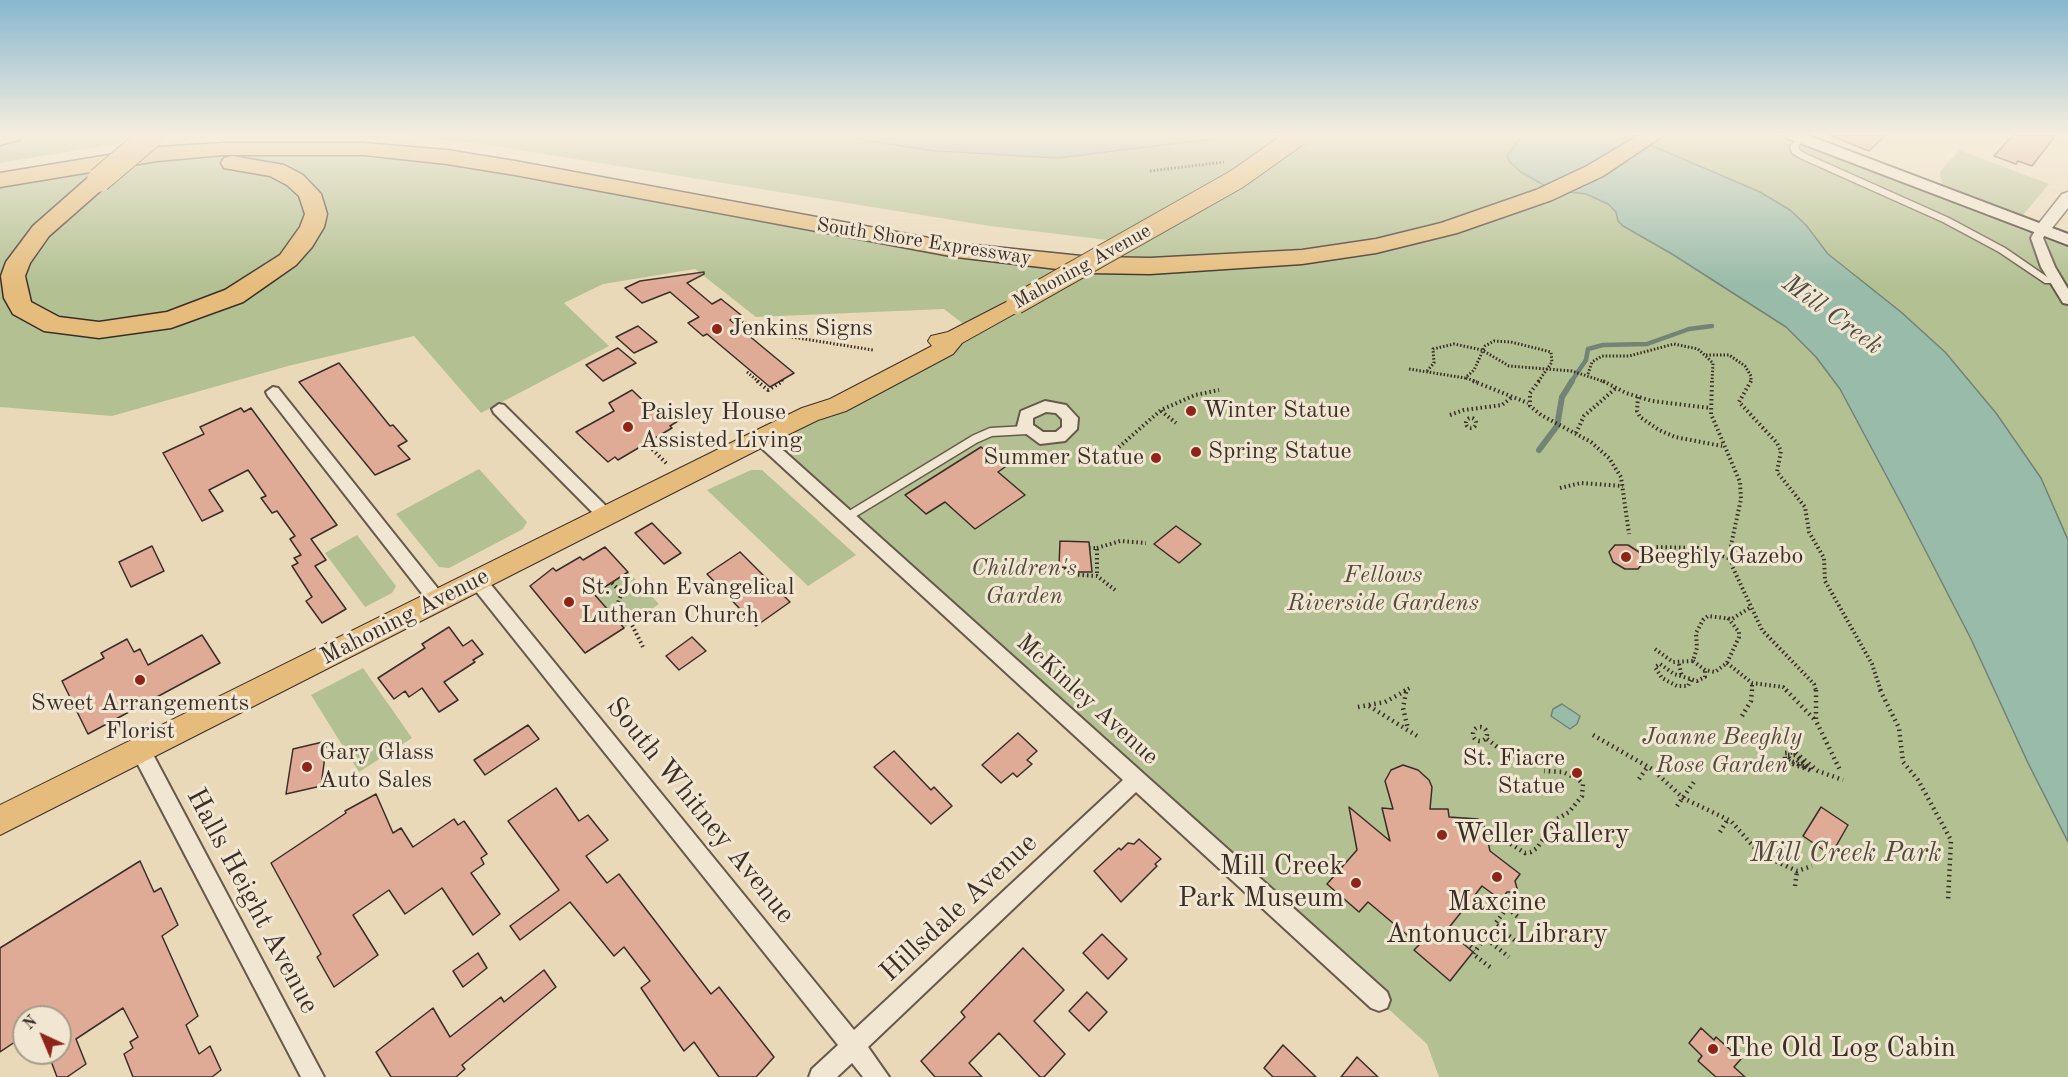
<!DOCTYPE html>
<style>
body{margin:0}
#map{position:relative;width:2068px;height:1077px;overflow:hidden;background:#ead9b8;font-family:"Old Standard TT",serif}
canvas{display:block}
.north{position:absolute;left:12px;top:1005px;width:60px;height:60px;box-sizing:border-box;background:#f1e6d1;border:2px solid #a89c8d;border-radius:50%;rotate:316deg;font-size:16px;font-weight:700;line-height:24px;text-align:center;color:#3b2e28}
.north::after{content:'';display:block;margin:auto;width:21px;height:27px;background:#8f2418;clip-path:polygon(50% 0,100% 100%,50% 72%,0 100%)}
</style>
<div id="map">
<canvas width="2068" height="1077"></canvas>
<div class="north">N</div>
</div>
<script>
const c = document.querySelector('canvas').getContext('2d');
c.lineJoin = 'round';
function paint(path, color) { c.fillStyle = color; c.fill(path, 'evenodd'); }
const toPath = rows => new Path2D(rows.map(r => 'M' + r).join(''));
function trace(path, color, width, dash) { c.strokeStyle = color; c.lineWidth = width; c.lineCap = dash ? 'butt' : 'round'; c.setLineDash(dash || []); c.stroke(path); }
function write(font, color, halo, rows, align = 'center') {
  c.font = font + ' "Old Standard TT",serif'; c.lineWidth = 6; c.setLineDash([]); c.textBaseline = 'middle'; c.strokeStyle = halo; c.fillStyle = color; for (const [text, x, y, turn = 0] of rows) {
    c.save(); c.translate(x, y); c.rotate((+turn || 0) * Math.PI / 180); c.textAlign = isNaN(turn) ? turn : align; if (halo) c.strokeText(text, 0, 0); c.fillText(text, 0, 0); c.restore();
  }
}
const green = toPath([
 [0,135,131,135,120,143,0,163],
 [403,135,831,135,935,151,979,155,1108,153,1229,135,1806,135,1803,137,2068,240,2068,1077,1439,1077,1427,1044,760,438,970,329,944,309,756,317,695,269,603,284,564,303,609,346,481,413,414,336,288,366,112,416,0,407,0,180,157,154,364,149,767,216,1086,264,1125,242,990,226,482,144],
 [1959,150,2049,184,2023,215,1942,184,1940,172],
 [479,469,527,522,523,529,449,568,439,567,396,514],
 [751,470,762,470,856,555,808,586,707,490],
 [357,535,396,586,392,593,365,607,325,553],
 [628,572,659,604,624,628,575,578,601,589],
 [363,668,412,738,359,772,311,695]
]);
const water = toPath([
 [831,135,1229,135,1213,139,1058,158,935,151,831,135],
 [1523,135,1627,135,1760,192,1790,210,1806,225,1828,254,1901,312,1945,352,1996,413,2041,478,2068,540,2068,842,2028,763,1971,639,1902,505,1840,389,1816,357,1786,327,1672,254,1623,226,1618,221,1616,212,1608,204,1586,194,1560,191,1547,187,1521,172,1509,161,1507,155,1523,135],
 [1562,704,1580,716,1577,724,1570,729,1551,716,1553,709,1562,704]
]);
const streamFar1 = toPath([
 [1571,382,1586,360,1588,349,1603,345,1647,344,1689,329,1712,326]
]);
const stream = toPath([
 [1539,450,1557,426,1562,397,1572,381]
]);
const building = toPath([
 [1829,135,1886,135,1869,151,1829,135],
 [2013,135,2056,135,2032,166,2018,161,2016,164,1994,156,2013,135],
 [704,272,704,274,687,283,712,304,721,299,741,315,730,320,794,373,770,387,707,334,703,336,688,323,699,317,670,292,642,303,625,288,640,281,704,272],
 [638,326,657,342,634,353,616,337,638,326],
 [618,348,636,363,603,381,586,365,618,348],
 [339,363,390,426,393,425,407,441,398,446,410,459,375,475,299,382,339,363],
 [632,390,655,412,663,408,678,421,670,426,672,428,618,460,615,457,608,462,576,432,614,411,609,403,632,390],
 [241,408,244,412,251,408,337,525,311,539,326,560,315,566,346,609,322,623,306,601,312,597,292,566,298,563,294,558,301,555,290,539,295,536,277,511,272,513,261,498,266,496,248,470,209,490,223,511,202,521,163,453,204,434,200,427,241,408],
 [981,447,1005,467,998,472,1025,495,975,529,945,502,926,514,905,495,981,447],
 [652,523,681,553,664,564,635,533,652,523],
 [1176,526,1201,544,1179,563,1154,544,1176,526],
 [1060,541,1089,542,1092,572,1072,572,1072,568,1059,567,1060,541],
 [1615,545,1628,545,1639,552,1644,562,1638,569,1625,569,1613,562,1609,552,1615,545],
 [152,546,164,571,131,587,119,562,152,546],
 [605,547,628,572,594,594,624,628,585,653,530,586,553,568,556,571,580,557,583,560,605,547],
 [740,552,790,602,756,626,707,574,740,552],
 [449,627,463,646,472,640,483,654,473,660,475,662,444,682,458,700,439,712,422,688,409,697,405,691,394,699,378,678,425,648,422,644,449,627],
 [202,635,220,663,88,734,62,681,104,658,101,653,127,639,134,652,140,649,148,665,202,635],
 [692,637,706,651,679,670,666,656,692,637],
 [528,725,539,739,485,775,474,760,528,725],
 [1018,733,1037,751,1027,760,1032,764,1017,777,1013,773,1001,783,982,765,1018,733],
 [327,741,321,786,286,794,293,749,327,741],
 [894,751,931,790,934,787,952,806,931,824,874,767,894,751],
 [1403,765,1418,770,1429,780,1432,787,1430,809,1448,809,1449,817,1478,819,1484,824,1490,851,1520,874,1515,881,1518,892,1507,892,1501,900,1482,886,1447,930,1473,952,1450,981,1414,950,1419,945,1368,902,1359,912,1327,884,1357,850,1349,807,1390,841,1382,808,1393,809,1385,781,1391,770,1403,765],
 [556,788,579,821,588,815,608,840,586,856,607,883,619,874,711,994,719,987,774,1057,756,1077,719,1077,694,1042,684,1051,641,988,650,981,624,947,614,956,570,902,520,940,510,926,559,890,508,821,556,788],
 [376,794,393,833,401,828,413,847,454,819,458,825,464,821,487,854,481,858,484,864,471,873,500,914,473,935,442,888,405,914,389,890,353,915,378,955,334,987,317,957,321,954,271,863,346,813,345,811,376,794],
 [1821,807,1848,825,1831,855,1803,836,1821,807],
 [1139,839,1161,859,1155,864,1157,866,1121,902,1094,871,1119,848,1121,850,1128,843,1134,844,1139,839],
 [140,861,154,892,161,888,178,925,162,936,198,1016,186,1025,199,1054,210,1046,221,1070,212,1077,133,1077,124,1054,133,1048,130,1042,138,1037,123,1008,76,1039,86,1064,67,1077,57,1077,48,1053,60,1053,60,1017,24,1017,24,1036,0,1052,0,948,140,861],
 [1102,934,1127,959,1108,979,1083,953,1102,934],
 [1023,948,1064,990,1034,1021,1065,1054,1044,1077,1040,1077,999,1033,969,1063,982,1077,935,1077,921,1061,965,1017,961,1012,1023,948],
 [478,953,487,968,463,987,453,971,478,953],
 [544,970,556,987,462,1065,465,1069,456,1077,391,1077,376,1052,433,1008,450,1037,501,997,504,1002,544,970],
 [1087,992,1107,1012,1089,1031,1069,1011,1087,992],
 [1701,1028,1714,1040,1716,1037,1741,1059,1734,1067,1745,1077,1716,1077,1698,1061,1702,1056,1689,1043,1701,1028],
 [1283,1045,1316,1077,1273,1077,1264,1068,1283,1045],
 [1357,1057,1378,1077,1341,1077,1357,1057]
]);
const pathFar2 = toPath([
 [1150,171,1224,162],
 [742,321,779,335,873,350],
 [1706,355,1729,355,1745,366,1751,376,1751,382],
 [1409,369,1465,378,1474,370,1485,346,1494,341,1511,342,1551,352,1552,362,1538,382],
 [1427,371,1434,363,1433,349,1454,344,1482,350,1509,366,1572,371,1605,382],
 [747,372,759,382],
 [1588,374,1592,362,1602,356,1629,356,1674,344,1698,349,1713,363,1712,382],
 [1466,378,1477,382],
 [782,380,784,382]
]);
const pathFar1 = toPath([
 [757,381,768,390,783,381],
 [1473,381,1528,403],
 [1539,381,1530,393,1530,406,1541,415,1591,442,1609,458,1621,477,1629,534],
 [1603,381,1626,393,1652,401,1710,408],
 [1712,381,1711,414,1740,482,1741,499,1731,545,1732,566,1762,630,1814,684,1816,691],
 [1751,381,1739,402,1777,443,1781,451,1777,472,1805,507,1809,532,1824,558,1825,581,1872,664,1881,691],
 [1638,397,1637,411,1640,417,1659,430,1675,437,1722,446],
 [1161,411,1176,423],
 [1450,415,1464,410,1502,405,1511,398],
 '1466 423a5 5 0 1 1 10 0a5 5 0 1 1-10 0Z',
 [1576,433,1584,416,1616,388],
 [646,443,667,464],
 [1102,462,1161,410,1195,395,1219,390],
 [1560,488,1581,483,1623,486],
 [1652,547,1698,548,1731,559],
 [1089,548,1097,548,1097,576],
 [1097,548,1120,541,1146,543],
 [1066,568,1066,574,1097,576,1115,590],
 [612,583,622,593,616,607,631,623,644,649],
 [606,613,616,607],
 [1655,649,1673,662,1693,661,1697,648,1696,633,1703,620,1708,616,1732,619,1751,607],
 [1693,661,1705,670,1715,672,1727,663,1739,637,1739,632,1728,618],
 [1727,663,1752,683,1783,687,1787,691],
 [1679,664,1682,677],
 [1691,680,1688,686,1677,686,1662,678,1655,667,1660,664,1674,674,1697,681,1705,677,1705,670],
 [1404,691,1412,687],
 [1752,691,1752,683]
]);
const path = toPath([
 [1786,690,1816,721],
 [1816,690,1816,721,1840,770],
 [1880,690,1899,728,1903,762,1918,780,1951,840,1948,901],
 [1406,692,1403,708,1408,729],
 [1369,706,1417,736],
 [1358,707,1385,702,1407,690],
 [1742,716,1751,701,1752,690],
 '1473 734a7 7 0 1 1 14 0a7 7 0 1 1-14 0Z',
 [1593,735,1652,769,1683,798,1731,821,1760,854,1797,871,1812,866],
 [1487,739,1501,750],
 [1797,760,1807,768,1791,761,1787,755,1796,755,1812,771,1793,764,1785,758,1785,753,1795,752,1818,771,1843,780],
 [1639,779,1648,766],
 [1677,806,1694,782],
 [1720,832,1728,819],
 [1506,841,1525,853,1531,852,1537,848,1557,819,1569,812,1582,796,1583,784,1578,779,1563,772,1544,771],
 [1795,886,1797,871],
 [1495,898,1518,917],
 [1507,908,1495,924,1519,944],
 [1462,939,1475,950],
 [1487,939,1497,926],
 [1490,967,1473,954,1485,938,1509,957]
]);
const service = toPath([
 [847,517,975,439,991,432,1027,430]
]);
const pedestrian = toPath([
 [1802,135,1806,138,1798,146,1799,150,1806,154,1949,218,2005,248,2053,281,2051,283,2045,283,1999,252,1943,222,1800,158,1792,153,1790,146,1802,135]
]);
const minor = toPath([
 [2042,226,2048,230,2043,238,2055,267,2068,289,2068,304,2063,303,2041,267,2031,238,2037,227,2042,226],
 [273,387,278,388,443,595,446,600,443,605,431,605,268,396,266,392,273,387],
 [1045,401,1066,405,1078,418,1077,429,1065,441,1040,444,1017,427,1021,411,1045,401],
 [1046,412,1056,413,1062,419,1062,427,1056,432,1043,432,1033,425,1033,418,1046,412],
 [499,404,504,405,612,512,614,516,612,520,600,520,494,413,492,409,499,404],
 [760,432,765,434,1387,992,1390,1000,1387,1008,1379,1011,1371,1008,1136,792,868,1047,889,1077,863,1077,852,1063,837,1077,809,1077,812,1069,838,1045,471,585,469,580,471,575,483,575,854,1030,1123,780,755,442,752,438,760,432],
 [141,742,148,745,324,1077,301,1077,134,757,131,751,134,745,141,742]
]);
const tertiary = toPath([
 [2068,192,2068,208,2048,233,2036,233,2034,230,2036,227,2062,194,2068,192]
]);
const secondary = toPath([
 [1785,135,1807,135,2068,234,2068,245,1787,138,1785,135]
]);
const primary = toPath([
 [1016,297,1023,299,1027,304,1023,309,962,343,953,354,846,411,818,420,779,439,0,835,0,805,763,427,802,408,830,399,932,346,928,341,931,336,948,332,1016,297]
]);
const motorway = toPath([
 [0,135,22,135,19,140,0,145,0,135],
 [1639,135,1664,135,1603,176,1552,200,1457,233,1376,253,1302,264,1150,274,1091,273,956,257,515,175,447,164,364,155,223,155,157,161,0,187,0,173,157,147,223,143,364,143,447,150,515,161,956,243,1091,257,1150,258,1302,250,1376,239,1441,223,1536,190,1587,166,1639,135],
 [232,156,284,165,303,175,321,194,327,214,324,227,312,247,296,265,243,302,171,328,99,338,44,331,13,314,4,298,1,276,6,262,33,226,91,175,99,173,107,175,110,180,107,185,49,236,30,263,25,276,31,302,59,317,99,322,167,312,225,290,280,255,300,227,305,214,299,196,287,185,270,176,224,168,221,163,224,158,232,156]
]);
const primaryBridge = toPath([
 [1016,304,1237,179,1299,135]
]);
const motorwayBridge = toPath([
 [99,180,152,135]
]);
const markers = [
 [717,329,6,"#8f2418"],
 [1191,411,6,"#8f2418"],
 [628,427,6,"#8f2418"],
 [1196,452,6,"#8f2418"],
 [1156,458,6,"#8f2418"],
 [1626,557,6,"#8f2418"],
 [569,602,6,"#8f2418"],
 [140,680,6,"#8f2418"],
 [307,767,6,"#8f2418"],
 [1577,773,6,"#8f2418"],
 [1442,835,6,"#8f2418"],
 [1497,877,6,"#8f2418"],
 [1356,883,6,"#8f2418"],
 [1713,1049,6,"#8f2418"]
];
const farStreetnames = [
 ["South Shore Expressway",924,242,9],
 ["Mahoning Avenue",1082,267,-29]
];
const poiNames = [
 ["Jenkins Signs",729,329],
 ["Winter Statue",1203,411],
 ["Paisley House",640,413],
 ["Assisted Living",640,441],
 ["Spring Statue",1208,452],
 ["Summer Statue",1144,458,"right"],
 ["Beeghly Gazebo",1638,557],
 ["St. John Evangelical",581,588],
 ["Lutheran Church",581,616],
 ["Sweet Arrangements",140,704,"center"],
 ["Florist",140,732,"center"],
 ["Gary Glass",319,753],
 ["Auto Sales",319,781],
 ["St. Fiacre",1565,759,"right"],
 ["Statue",1565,787,"right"]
];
const parkNames = [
 ["Children's",1024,569],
 ["Garden",1024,597],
 ["Fellows",1383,576],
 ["Riverside Gardens",1383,604],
 ["Joanne Beeghly",1722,738],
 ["Rose Garden",1722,766]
];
const streetNames = [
 ["Mahoning Avenue",405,617,-27],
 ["McKinley Avenue",1087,700,42]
];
const waterNames = [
 ["Mill Creek",1832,315,36]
];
const nearStreetnames = [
 ["South Whitney Avenue",700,811,51],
 ["Halls Height Avenue",252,901,62],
 ["Hillsdale Avenue",959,908,-43]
];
const nearPoinames = [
 ["Weller Gallery",1454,835],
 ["Mill Creek",1344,867,"right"],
 ["Park Museum",1344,899,"right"],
 ["Maxcine",1497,903,"center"],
 ["Antonucci Library",1497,935,"center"],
 ["The Old Log Cabin",1725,1049]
];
const nearParknames = [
 ["Mill Creek Park",1846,854]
];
paint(green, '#b2c092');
paint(water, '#99bba9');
trace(water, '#738375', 1.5);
trace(streamFar1, '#738375', 4.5);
trace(stream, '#738375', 6);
paint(building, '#e0ab96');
trace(building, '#3b2e28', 1.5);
trace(service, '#67594c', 11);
trace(pedestrian, '#67594c', 3);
trace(minor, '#67594c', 4);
trace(tertiary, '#67594c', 3);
trace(secondary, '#3b2e28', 4);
trace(primary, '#3b2e28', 2);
trace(motorway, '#3b2e28', 3);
trace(pathFar2, '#3b2e28', 3, [1.5, 2]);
trace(pathFar1, '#3b2e28', 4, [1.5, 3]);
trace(path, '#3b2e28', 4.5, [1.5, 4]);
trace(service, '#f1e6d1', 8);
paint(pedestrian, '#f1e6d1');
paint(minor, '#f1e6d1');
paint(tertiary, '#f1e6d1');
paint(secondary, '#f1e6d1');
paint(primary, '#e5bc7c');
paint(motorway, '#e5bc7c');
trace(primaryBridge, '#3b2e28', 22, []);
trace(motorwayBridge, '#3b2e28', 26, []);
trace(primaryBridge, '#e5bc7c', 20);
trace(motorwayBridge, '#e5bc7c', 24);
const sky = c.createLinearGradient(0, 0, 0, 285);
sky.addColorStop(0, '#88b7cf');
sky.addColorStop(0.47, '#f6eedf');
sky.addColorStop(1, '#f6eedf00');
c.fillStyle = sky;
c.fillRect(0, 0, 2068, 285);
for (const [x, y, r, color] of markers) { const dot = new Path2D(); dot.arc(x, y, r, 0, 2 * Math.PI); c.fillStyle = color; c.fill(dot); trace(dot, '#f1e6d1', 2); }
write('20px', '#3b2e28', '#f1e6d1', farStreetnames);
write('24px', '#3b2e28', '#f1e6d1', poiNames, 'left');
write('italic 24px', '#534b3d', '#f1e6d1', parkNames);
write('24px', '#3b2e28', '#f1e6d1', streetNames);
write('italic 26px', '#4e4a42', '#f1e6d1', waterNames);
write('28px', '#3b2e28', '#f1e6d1', nearStreetnames);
write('28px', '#3b2e28', '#f1e6d1', nearPoinames, 'left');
write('italic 28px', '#534b3d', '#f1e6d1', nearParknames);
</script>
